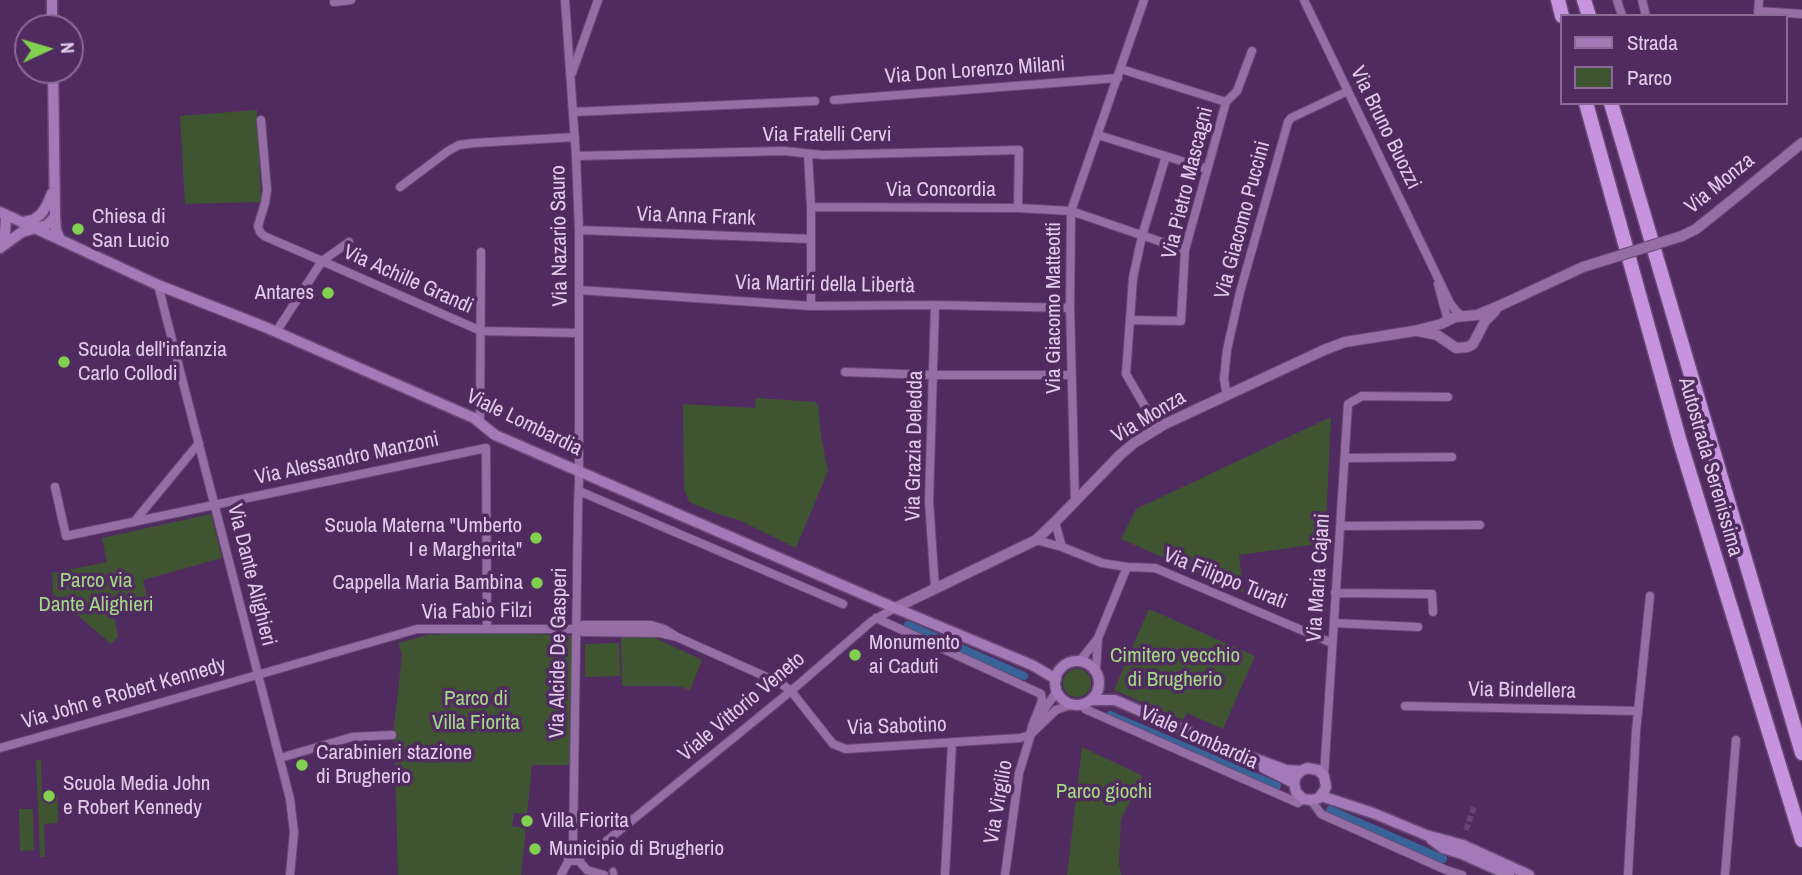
<!DOCTYPE html>
<meta charset="utf-8">
<style>
body{margin:0}
#map{position:relative;width:1802px;height:875px;overflow:hidden;background:#502b5f;font-family:"Archivo Narrow",sans-serif}
canvas{display:block}
.legend{position:absolute;left:1560px;top:14px;width:228px;height:91px;box-sizing:border-box;background:#502b5f;border:2px solid #8a6b97;margin:0;padding:9px 12px;list-style:none;font-size:21px;color:#e0cbea}
.legend li{display:flex;align-items:center;gap:14px;height:35px}
.legend b{width:35px;border:2px solid #8a6b97}
.north{position:absolute;left:14px;top:14px;width:70px;height:70px;box-sizing:border-box;background:#502b5f;border:2px solid #8a6b97;border-radius:50%;rotate:86deg;font-size:19px;font-weight:700;line-height:28px;text-align:center;color:#e0cbea}
.north::after{content:'';display:block;margin:auto;width:24px;height:32px;background:#82d04f;clip-path:polygon(50% 0,100% 100%,50% 72%,0 100%)}
</style>
<div id="map">
<canvas width="1802" height="875"></canvas>
<ul class="legend">
<li><b style="height:9px;background:#a479b7"></b>Strada</li>
<li><b style="height:19px;background:#3f5532"></b>Parco</li>
</ul>
<div class="north">N</div>
</div>
<script>
const c = document.querySelector('canvas').getContext('2d');
c.lineJoin = 'round';
function paint(path, color) { c.fillStyle = color; c.fill(path, 'evenodd'); }
const toPath = rows => new Path2D(rows.map(r => 'M' + r).join(''));
function trace(path, color, width, dash) { c.strokeStyle = color; c.lineWidth = width; c.lineCap = dash ? 'butt' : 'round'; c.setLineDash(dash || []); c.stroke(path); }
function write(font, color, halo, rows, align = 'center') {
  c.font = font + ' "Archivo Narrow",sans-serif'; c.lineWidth = 7; c.setLineDash([]); c.textBaseline = 'middle'; c.strokeStyle = halo; c.fillStyle = color; for (const [text, x, y, turn = 0] of rows) {
    c.save(); c.translate(x, y); c.rotate((+turn || 0) * Math.PI / 180); c.textAlign = isNaN(turn) ? turn : align; if (halo) c.strokeText(text, 0, 0); c.fillText(text, 0, 0); c.restore();
  }
}
const green = toPath([
 [257,110,261,202,185,204,180,116],
 [756,398,816,402,816,404,818,405,821,436,828,471,796,548,739,520,721,515,689,502,684,488,683,404,755,408],
 [1331,417,1325,543,1239,555,1244,593,1121,539,1136,509],
 [211,514,222,558,143,580,149,607,114,615,118,637,111,644,53,594,52,573,107,562,102,538],
 [1149,609,1255,656,1223,729,1187,713,1183,720,1114,690],
 [491,632,574,636,572,765,532,765,527,814,514,813,512,826,526,828,521,875,398,875,394,726,402,655,398,643,428,635],
 [651,636,702,660,690,690,678,686,622,686,621,638],
 [619,643,620,676,585,677,585,644],
 '1063 683a14 14 0 1 1 28 0a14 14 0 1 1-28 0Z',
 [1082,747,1143,776,1121,819,1119,864,1121,875,1067,875],
 [36,760,41,760,42,795,58,795,58,823,44,824,45,857,40,857],
 [33,809,34,850,20,851,19,809]
]);
const canal = toPath([
 [908,625,1024,676],
 [1110,715,1277,786],
 [1330,810,1443,859]
]);
const pedestrianTunnel = toPath([
 [1466,830,1474,807]
]);
const pedestrian = toPath([
 [613,871,614,875]
]);
const minor = toPath([
 [565,0,576,156,579,230,579,479,578,509,573,847],
 [1304,0,1450,303,1456,311,1462,316],
 [1617,0,1622,16],
 [1642,0,1646,16],
 [334,2,351,0],
 [1758,11,1802,14],
 [1758,16,1759,0],
 [1121,69,1226,102],
 [572,73,598,0],
 [834,100,1118,78],
 [573,112,815,101],
 [261,120,267,190,265,203,258,226,260,232,264,236,322,261,276,332],
 [1098,135,1207,169],
 [808,154,811,207,811,306],
 [576,156,784,151,823,155,1019,150,1018,208],
 [400,187,448,151,459,145,474,143,575,137],
 [811,207,1018,208,1071,211,1185,250],
 [579,230,811,239],
 [322,261,481,331,579,333],
 [322,261,349,242],
 [1438,284,1448,321],
 [158,285,290,799,294,832,290,875],
 [579,290,811,306,935,305,1070,308],
 [935,305,929,501,935,588],
 [1130,320,1181,321,1185,250,1226,102,1237,91,1252,51],
 [845,372,933,375,1071,375],
 [1227,396,1224,379,1227,350,1240,292,1288,122,1291,118,1348,91],
 [480,422,481,252],
 [1158,429,1126,374,1133,278,1142,236,1166,156],
 [1345,458,1452,457],
 [55,487,66,536,486,448,487,628],
 [579,491,843,604],
 [1075,501,1070,308,1071,211,1144,0],
 [134,522,199,443],
 [1055,522,1062,547],
 [1340,526,1480,525],
 [1036,540,1062,547,1102,563,1127,567,1155,568,1332,643],
 [1335,593,1432,594,1433,612],
 [876,618,1041,694,1042,701,1032,726,1030,735],
 [1334,623,1418,627],
 [577,629,583,625,651,625,664,629,677,637,780,683,791,691,833,744,846,749,1020,738,1030,735,1056,710,1073,704],
 [1080,661,1098,638],
 [1096,671,1098,638,1127,567],
 [1081,704,1085,709,1298,803,1303,799],
 [1405,706,1638,711],
 [1038,719,1057,691],
 [0,748,132,711,417,629,577,629,583,632,660,633,677,637],
 [280,758,352,737,392,735],
 [1324,776,1348,404,1362,396,1448,397],
 [1311,800,1321,814,1446,870,1462,875],
 '567 854a7 7 0 1 1 14 0a7 7 0 1 1-14 0Z',
 [581,854,604,843,791,691,872,621,895,608],
 [578,860,587,870,604,875],
 [561,875,569,860],
 [945,875,952,743],
 [1005,875,1019,773,1031,734],
 [1628,875,1636,731,1650,596],
 [1725,875,1736,740]
]);
const tertiary = toPath([
 [1731,201,1802,143],
 [1418,331,1437,335,1456,348,1468,347,1473,344,1485,321,1495,311],
 [895,608,1036,540,1055,522,1120,455,1134,443,1165,424,1324,350,1345,342,1414,331,1441,324,1455,317,1477,315,1499,306]
]);
const secondary = toPath([
 [52,0,52,28],
 [53,70,55,217,56,230,60,240],
 [0,212,158,285,265,327,474,418,495,435,895,608,1032,665,1056,679],
 [23,222,33,220,41,214,47,205,52,193],
 [0,242,5,234,6,215],
 [0,248,22,232,47,225,55,217],
 '1055 683a22 22 0 1 1 44 0a22 22 0 1 1-44 0Z',
 [1092,700,1115,700,1221,746,1286,770,1301,771,1307,768,1318,770,1324,776,1326,787,1324,791,1319,798,1311,800,1303,799,1296,792,1294,783,1296,776,1301,771],
 [1264,768,1294,783],
 [1321,796,1373,813,1426,835,1463,845,1529,875],
 [1431,839,1443,848,1462,854,1509,875]
]);
const motorway = toPath([
 [1558,0,1562,16],
 [1584,0,1589,16],
 [1586,103,1680,442,1802,840],
 [1611,103,1802,753]
]);
const tertiaryBridge = toPath([
 [1499,306,1583,267,1682,236,1696,229,1731,201]
]);
const markers = [
 [78,229,7,"#82d04f"],
 [328,293,7,"#82d04f"],
 [64,362,7,"#82d04f"],
 [536,538,7,"#82d04f"],
 [537,583,7,"#82d04f"],
 [855,655,7,"#82d04f"],
 [302,765,7,"#82d04f"],
 [49,796,7,"#82d04f"],
 [527,821,7,"#82d04f"],
 [535,849,7,"#82d04f"]
];
const streetNames = [
 ["Via Don Lorenzo Milani",975,71,-4],
 ["Via Bruno Buozzi",1385,128,64],
 ["Via Fratelli Cervi",827,135],
 ["Via Pietro Mascagni",1188,183,-76],
 ["Via Monza",1720,184,-39],
 ["Via Concordia",941,190],
 ["Via Anna Frank",696,217,2],
 ["Via Giacomo Puccini",1243,220,-75],
 ["Via Nazario Sauro",560,236,-91],
 ["Via Achille Grandi",408,280,24],
 ["Via Martiri della Libertà",825,285,1],
 ["Via Giacomo Matteotti",1054,308,-90],
 ["Via Monza",1149,417,-31],
 ["Viale Lombardia",524,423,26],
 ["Via Grazia Deledda",915,446,-89],
 ["Via Alessandro Manzoni",347,459,-12],
 ["Autostrada Serenissima",1710,467,74],
 ["Via Dante Alighieri",251,575,76],
 ["Via Maria Cajani",1319,578,-86],
 ["Via Filippo Turati",1225,579,22],
 ["Via Fabio Filzi",477,612,-1],
 ["Via Alcide De Gasperi",559,653,-89],
 ["Via Bindellera",1522,691,1],
 ["Via John e Robert Kennedy",124,694,-16],
 ["Viale Vittorio Veneto",742,707,-40],
 ["Via Sabotino",897,727,-2],
 ["Viale Lombardia",1199,738,24],
 ["Via Virgilio",999,802,-80]
];
const poiNames = [
 ["Chiesa di",92,217],
 ["San Lucio",92,241],
 ["Antares",314,293,"right"],
 ["Scuola dell'infanzia",78,350],
 ["Carlo Collodi",78,374],
 ["Scuola Materna \"Umberto",522,526,"right"],
 ["I e Margherita\"",522,550,"right"],
 ["Cappella Maria Bambina",523,583,"right"],
 ["Monumento",869,643],
 ["ai Caduti",869,667],
 ["Carabinieri stazione",316,753],
 ["di Brugherio",316,777],
 ["Scuola Media John",63,784],
 ["e Robert Kennedy",63,808],
 ["Villa Fiorita",541,821],
 ["Municipio di Brugherio",549,849]
];
const parkNames = [
 ["Parco via",96,581],
 ["Dante Alighieri",96,605],
 ["Cimitero vecchio",1175,656],
 ["di Brugherio",1175,680],
 ["Parco di",476,699],
 ["Villa Fiorita",476,723],
 ["Parco giochi",1104,792]
];
paint(green, '#3f5532');
trace(canal, '#386398', 8);
trace(pedestrianTunnel, '#664374', 6, [6, 3]);
trace(pedestrian, '#684975', 9);
trace(minor, '#684975', 10);
trace(tertiary, '#684975', 12);
trace(secondary, '#684975', 13);
trace(motorway, '#684975', 17);
trace(pedestrian, '#956ea6', 6);
trace(minor, '#956ea6', 8);
trace(tertiary, '#956ea6', 10);
trace(secondary, '#a479b7', 10);
trace(motorway, '#c793de', 14);
trace(tertiaryBridge, '#684975', 12, []);
trace(tertiaryBridge, '#956ea6', 10);
for (const [x, y, r, color] of markers) { const dot = new Path2D(); dot.arc(x, y, r, 0, 2 * Math.PI); c.fillStyle = color; c.fill(dot); trace(dot, '#502b5f', 2.5); }
write('21px', '#e0cbea', '#502b5f', streetNames);
write('21px', '#e0cbea', '#502b5f', poiNames, 'left');
write('21px', '#a2d983', '#502b5f', parkNames);
</script>
